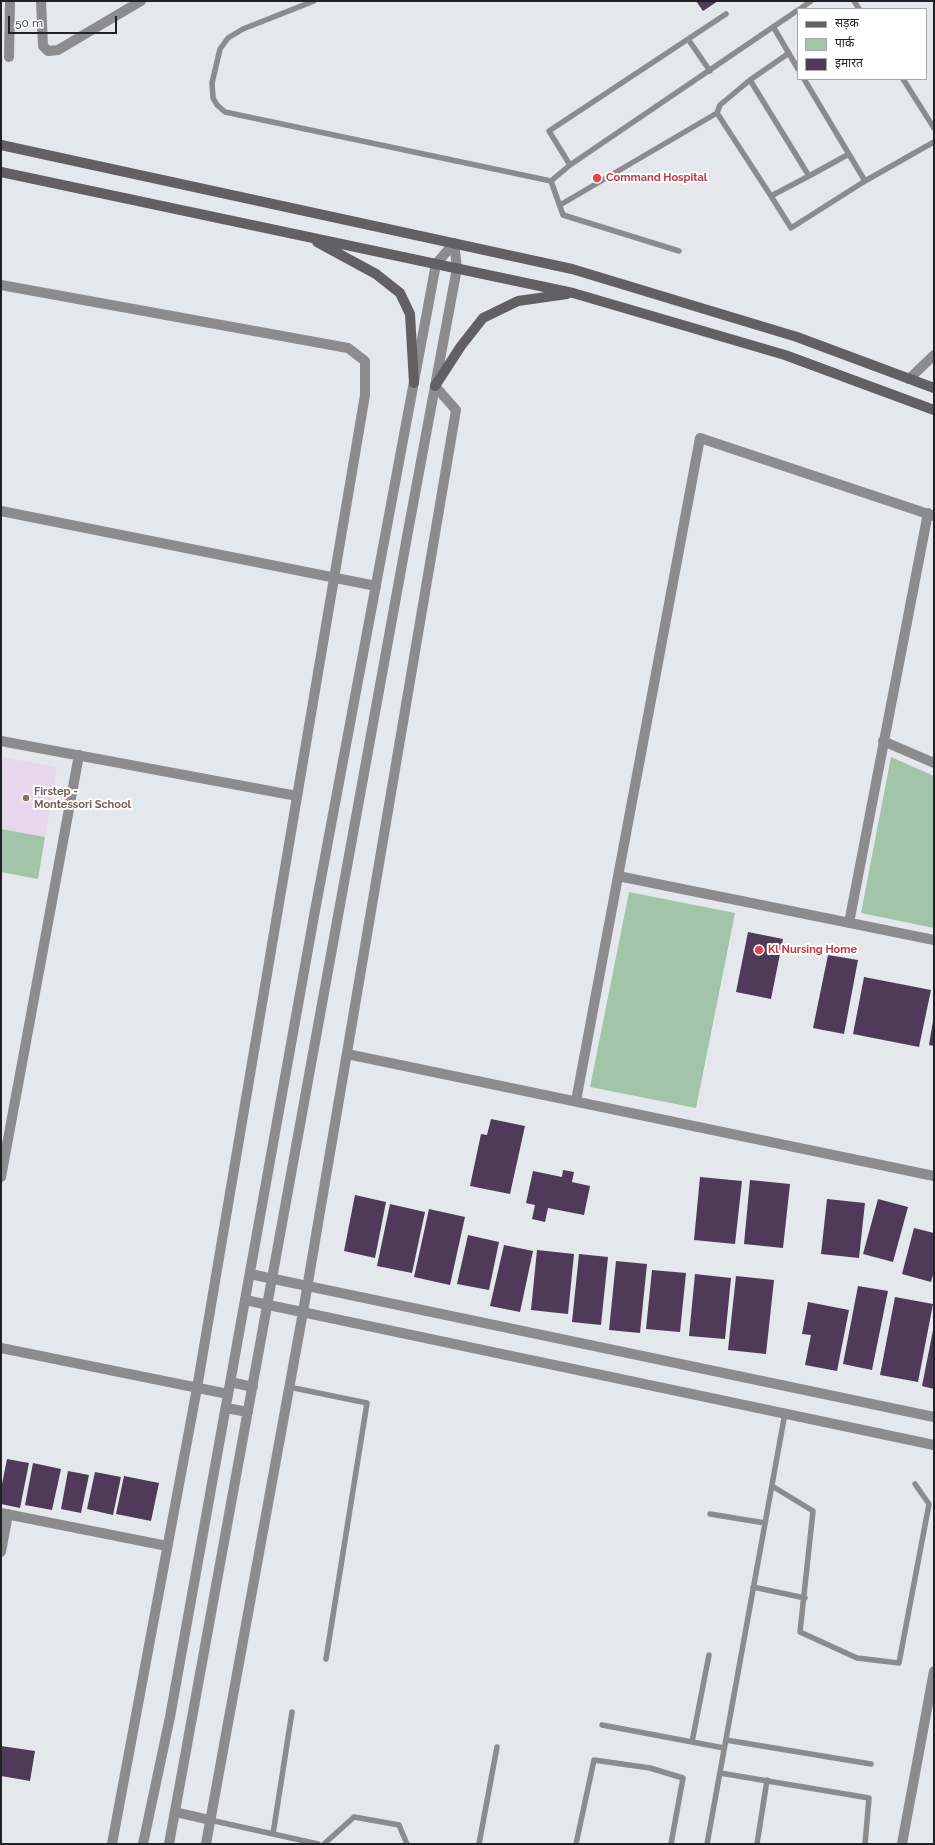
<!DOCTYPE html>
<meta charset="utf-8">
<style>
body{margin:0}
#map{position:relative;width:935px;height:1845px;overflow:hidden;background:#e4e7eb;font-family:Raleway,"Noto Sans Devanagari",sans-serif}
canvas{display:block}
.frame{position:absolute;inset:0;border:2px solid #202122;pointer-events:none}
.legend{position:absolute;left:797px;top:8px;width:130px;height:72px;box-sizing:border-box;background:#fff;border:1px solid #a6a6a7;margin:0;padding:5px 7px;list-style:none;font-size:12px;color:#202122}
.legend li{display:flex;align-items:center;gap:8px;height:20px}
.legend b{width:20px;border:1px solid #a6a6a7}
.scale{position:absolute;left:8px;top:16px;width:109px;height:18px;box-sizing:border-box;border:2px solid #202122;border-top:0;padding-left:5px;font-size:12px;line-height:14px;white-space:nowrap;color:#202122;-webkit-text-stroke:3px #fff;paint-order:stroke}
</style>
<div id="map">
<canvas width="935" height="1845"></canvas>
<div class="frame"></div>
<ul class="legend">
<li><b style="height:5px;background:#626062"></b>सड़क</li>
<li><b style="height:11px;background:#a2c5a9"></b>पार्क</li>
<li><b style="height:11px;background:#503a59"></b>इमारत</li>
</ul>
<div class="scale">50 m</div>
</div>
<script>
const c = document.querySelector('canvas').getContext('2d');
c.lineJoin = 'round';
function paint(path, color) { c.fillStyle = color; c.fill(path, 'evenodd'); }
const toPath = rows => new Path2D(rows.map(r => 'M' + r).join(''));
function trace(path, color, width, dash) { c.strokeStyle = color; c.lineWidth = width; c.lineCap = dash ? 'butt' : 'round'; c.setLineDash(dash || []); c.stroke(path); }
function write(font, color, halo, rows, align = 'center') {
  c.font = font + ' Raleway,sans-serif'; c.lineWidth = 4; c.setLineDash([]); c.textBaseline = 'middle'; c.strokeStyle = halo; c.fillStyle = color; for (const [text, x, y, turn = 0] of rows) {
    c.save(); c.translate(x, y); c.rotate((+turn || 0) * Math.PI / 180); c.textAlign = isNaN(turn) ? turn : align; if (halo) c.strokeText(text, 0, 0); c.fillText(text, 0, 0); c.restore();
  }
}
const education = toPath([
 [1,757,57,767,45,837,1,829]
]);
const green = toPath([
 [891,757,934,776,934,928,861,913],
 [1,829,45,837,38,879,1,872],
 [629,892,735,913,696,1108,590,1087]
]);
const building = toPath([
 [696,1,718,1,703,11],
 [748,932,783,939,771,999,736,992],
 [828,955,858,960,844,1034,813,1028],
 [864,977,931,990,919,1047,853,1034],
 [933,1021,934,1021,934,1046,929,1045],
 [491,1119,525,1126,510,1194,470,1186,481,1134,487,1135],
 [563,1170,574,1172,572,1182,590,1186,584,1215,548,1208,545,1222,532,1219,535,1205,526,1203,533,1171,562,1177],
 [700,1177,742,1181,735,1244,694,1240],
 [750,1180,790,1184,783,1248,744,1244],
 [355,1195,386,1202,375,1258,344,1251],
 [827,1199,865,1203,859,1258,821,1254],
 [878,1199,908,1207,893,1262,863,1254],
 [390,1204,425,1212,412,1273,377,1266],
 [429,1209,465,1217,450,1285,414,1277],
 [914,1228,934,1233,934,1271,931,1282,902,1274],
 [468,1235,499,1242,489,1290,457,1284],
 [504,1245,533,1251,520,1312,490,1306],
 [537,1250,574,1254,568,1314,531,1310],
 [579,1254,608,1257,601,1325,572,1322],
 [616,1261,647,1264,640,1333,609,1330],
 [652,1270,686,1273,680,1332,646,1329],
 [695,1274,731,1278,725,1339,689,1336],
 [736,1276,774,1280,766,1354,728,1350],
 [858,1286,888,1291,872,1370,843,1364],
 [895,1297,933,1304,918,1382,880,1375],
 [808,1302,849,1310,837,1371,805,1365,811,1335,802,1334],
 [933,1330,934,1330,934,1389,922,1386],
 [7,1459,29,1463,20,1508,1,1504,1,1489],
 [33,1463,61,1469,52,1510,25,1505],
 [68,1471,89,1475,81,1513,61,1509],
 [95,1472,121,1477,113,1515,87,1509],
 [124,1476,159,1483,151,1521,116,1514],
 [1,1746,35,1751,30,1781,1,1776]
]);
const service = toPath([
 [314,1,243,29,228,38,220,49,212,83,213,98,217,105,225,112,551,181,570,165,798,10],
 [854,1,859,9],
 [800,9,811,1],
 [774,28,798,69],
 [688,39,710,71],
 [789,53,750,80,809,176,849,154],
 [804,79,865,181],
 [903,79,934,128],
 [717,113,720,105,750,80],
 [570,165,549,131,726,14],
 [551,181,563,215,679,251],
 [771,196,791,228,865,181,934,142],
 [560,205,717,113,771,196,809,176],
 [289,1387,367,1403,326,1659],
 [772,1486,813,1511,800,1632,857,1658,899,1663,929,1504,915,1484],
 [710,1514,765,1523],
 [753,1587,805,1598],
 [602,1725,724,1748],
 [726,1740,871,1764],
 [692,1742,709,1655],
 [720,1773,869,1798,865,1844],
 [210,1820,318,1844],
 [273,1834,292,1712],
 [324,1844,354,1817,399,1825,407,1844],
 [479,1844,497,1747],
 [576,1844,594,1760,650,1768,683,1778,671,1844],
 [707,1844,785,1413],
 [757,1844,767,1780]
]);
const minor = toPath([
 [41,1,43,46,48,51,58,50,141,1],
 [9,57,10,1],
 [1,285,348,348,365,361,365,395,197,1388,112,1844],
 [909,379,934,355],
 [1,511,376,586],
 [1,741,297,796],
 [883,741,934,763],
 [618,876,934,940],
 [849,923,928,513],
 [347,1054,934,1176],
 [576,1101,700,438,934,516],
 [1,1177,79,755],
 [250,1274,934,1417],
 [245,1300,934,1445],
 [1,1348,228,1394],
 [1,1513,167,1546],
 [1,1552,8,1514],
 [175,1812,210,1820],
 [206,1844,303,1312,456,410,435,386],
 [902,1844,934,1671]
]);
const tertiary = toPath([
 [230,1382,253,1387],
 [226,1408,248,1412],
 [143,1844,170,1717,314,916,436,264,454,243],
 [169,1844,409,526,457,268,454,243]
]);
const secondary = toPath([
 [1,145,572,269,797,337,934,388],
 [1,172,573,293,785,355,934,410],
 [317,242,376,274,400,293,410,314,414,383],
 [435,386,461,346,483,318,518,301,567,294]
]);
const markers = [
 [597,178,5,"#e0444e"],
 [26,798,4,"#8d6e63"],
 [759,950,5,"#e0444e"]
];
const healthNames = [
 ["Command Hospital",606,178],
 ["Kl Nursing Home",768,950]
];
const educationNames = [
 ["Firstep -",34,792],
 ["Montessori School",34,805]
];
paint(education, '#e6d7ea');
paint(green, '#a2c5a9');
paint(building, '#503a59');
trace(service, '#8c8b8d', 5.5);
trace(minor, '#8c8b8d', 10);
trace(tertiary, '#8c8b8d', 10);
trace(secondary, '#626062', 10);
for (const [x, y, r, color] of markers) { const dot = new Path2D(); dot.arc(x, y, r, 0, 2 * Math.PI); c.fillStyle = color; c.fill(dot); trace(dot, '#fff', 1.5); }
write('bold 11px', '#be3a42', '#fff', healthNames, 'left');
write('bold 11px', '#785e54', '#fff', educationNames, 'left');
</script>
